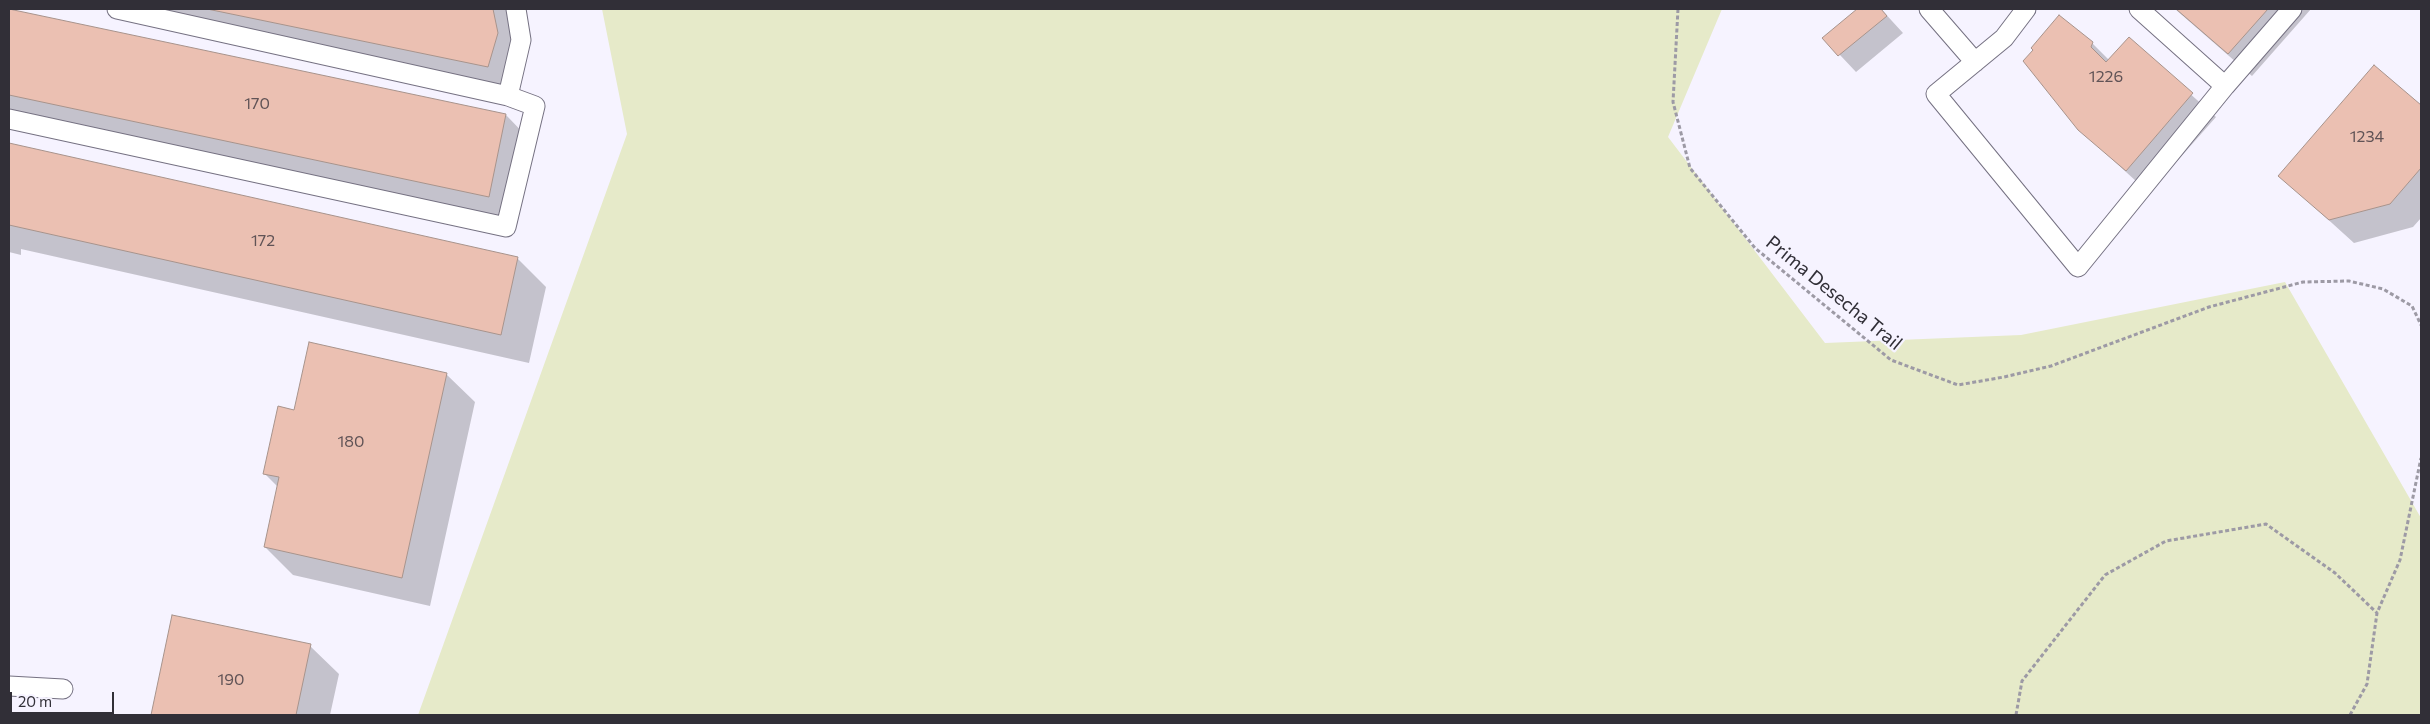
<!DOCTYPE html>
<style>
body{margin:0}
#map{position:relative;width:2430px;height:724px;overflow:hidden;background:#f6f3ff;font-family:Commissioner,sans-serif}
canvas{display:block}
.frame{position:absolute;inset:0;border:10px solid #312f37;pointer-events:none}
.scale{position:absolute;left:10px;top:692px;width:104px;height:22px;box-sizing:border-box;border:2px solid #312f37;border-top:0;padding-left:6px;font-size:15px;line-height:18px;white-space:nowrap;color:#312f37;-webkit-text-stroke:4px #f6f3ff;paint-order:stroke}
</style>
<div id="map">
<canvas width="2430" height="724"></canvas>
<div class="frame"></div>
<div class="scale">20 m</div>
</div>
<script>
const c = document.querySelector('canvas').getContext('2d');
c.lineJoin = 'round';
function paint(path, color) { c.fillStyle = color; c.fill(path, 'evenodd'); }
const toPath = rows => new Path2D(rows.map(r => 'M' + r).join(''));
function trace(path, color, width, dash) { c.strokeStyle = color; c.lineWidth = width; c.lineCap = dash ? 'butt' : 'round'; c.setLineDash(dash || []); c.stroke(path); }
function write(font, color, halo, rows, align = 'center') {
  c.font = font + ' Commissioner,sans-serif'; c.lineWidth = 4.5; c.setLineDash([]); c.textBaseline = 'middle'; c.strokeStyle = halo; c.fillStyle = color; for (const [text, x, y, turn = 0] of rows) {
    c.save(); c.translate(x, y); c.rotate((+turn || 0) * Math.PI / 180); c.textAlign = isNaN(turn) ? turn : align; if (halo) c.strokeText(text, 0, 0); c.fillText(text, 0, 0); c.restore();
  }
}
const green = toPath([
 [602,9,1722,9,1668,137,1825,343,2021,335,2285,282,2421,518,2421,715,418,715,627,134]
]);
const shadow = toPath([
 [159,9,514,9,526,62,516,94],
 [1859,9,1881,9,1903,33,1856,72,1824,38],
 [2175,9,2311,9,2252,76],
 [9,10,506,115,534,144,517,225,9,117],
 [2129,39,2216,117,2149,193,2079,129,2025,61,2092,43,2109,60],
 [2374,66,2421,107,2421,218,2413,227,2354,243,2280,176],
 [9,144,517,258,546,287,529,363,21,249,21,255,9,252],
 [446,374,475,402,430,606,293,575,265,547,278,487,264,473,295,411],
 [173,616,310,646,339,674,330,715,152,715]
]);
const building = toPath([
 [9,9,506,114,489,197,9,95,9,9],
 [207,9,493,9,498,33,488,67,207,9],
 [1857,9,1881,9,1887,16,1838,56,1822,38,1857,9],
 [2176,9,2268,9,2228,54,2176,9],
 [2059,15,2093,42,2091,47,2106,62,2129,37,2193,93,2126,171,2078,130,2023,61,2033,50,2031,48,2059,15],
 [2374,65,2421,105,2421,168,2390,204,2329,220,2278,176,2374,65],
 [9,143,518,257,501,335,9,225,9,143],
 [309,342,447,373,402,578,264,547,279,477,263,474,278,406,294,410,309,342],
 [172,615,311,644,296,715,151,715,172,615]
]);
const path = toPath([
 [1678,9,1673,102,1690,168,1755,248,1891,360,1958,385,2004,377,2051,366,2209,307,2303,282,2349,281,2383,289,2412,306,2421,325],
 [2016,715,2022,681,2105,575,2166,541,2266,524,2335,573,2377,613],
 [2350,715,2367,684,2377,613,2400,560,2421,458]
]);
const lane = toPath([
 [1929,9,1975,62],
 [2026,9,2004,38,1936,94,2078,267,2225,86,2292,9],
 [2139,9,2225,86],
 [508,96,521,40,516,9],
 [9,119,506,227,535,106,508,96,117,9],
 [9,686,63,689]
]);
const numberNames = [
 ["1226",2106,77],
 ["170",257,104],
 ["1234",2367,137],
 ["172",263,241],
 ["180",351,442],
 ["190",231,680]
];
const streetNames = [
 ["Prima Desecha Trail",1834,293,39]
];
paint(green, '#e6eac9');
paint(shadow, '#0003');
paint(building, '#ebc0b2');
trace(building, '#a7938c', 1);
trace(lane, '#757182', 21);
trace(path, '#9d9aa5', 3, [4, 2.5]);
trace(lane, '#fff', 19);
write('16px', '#605356', null, numberNames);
write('19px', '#312f37', '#f6f3ff', streetNames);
</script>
